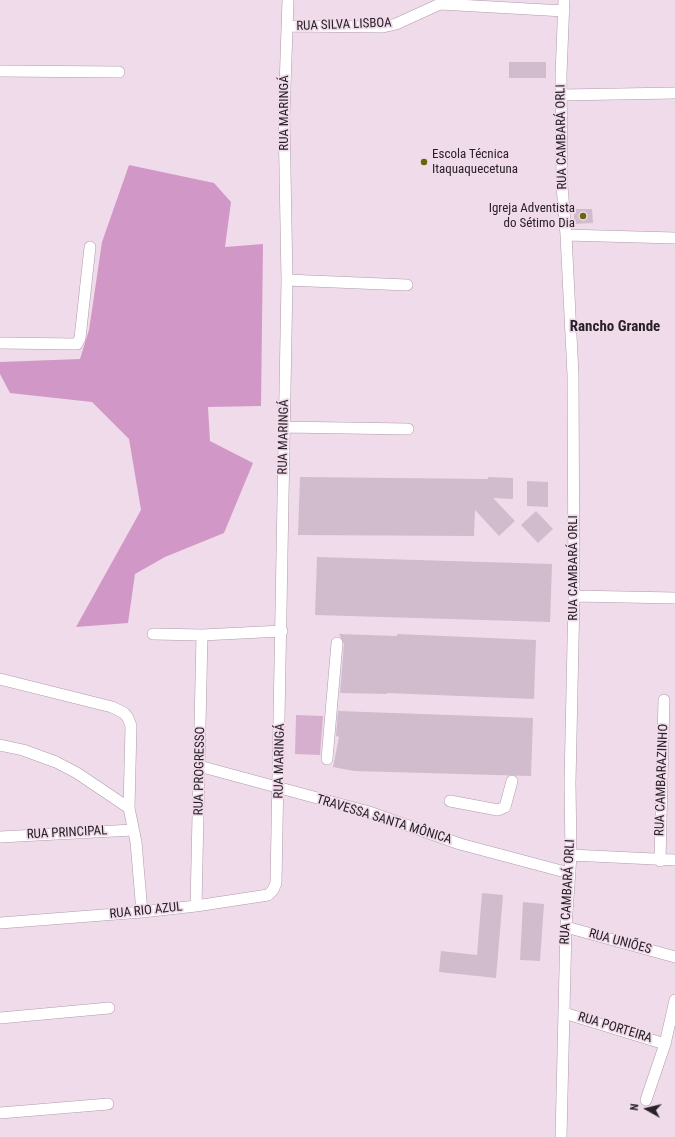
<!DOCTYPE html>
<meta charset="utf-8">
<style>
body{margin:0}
#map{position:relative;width:675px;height:1137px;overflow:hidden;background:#f0dbeb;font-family:"Roboto Condensed",sans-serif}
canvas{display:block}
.north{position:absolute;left:627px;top:1089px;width:40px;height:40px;-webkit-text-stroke:3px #f0dbeb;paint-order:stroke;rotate:278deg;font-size:11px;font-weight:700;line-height:16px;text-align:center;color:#292127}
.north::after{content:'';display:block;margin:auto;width:14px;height:18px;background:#292127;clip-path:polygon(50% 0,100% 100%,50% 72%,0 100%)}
</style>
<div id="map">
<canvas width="675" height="1137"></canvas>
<div class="north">N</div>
</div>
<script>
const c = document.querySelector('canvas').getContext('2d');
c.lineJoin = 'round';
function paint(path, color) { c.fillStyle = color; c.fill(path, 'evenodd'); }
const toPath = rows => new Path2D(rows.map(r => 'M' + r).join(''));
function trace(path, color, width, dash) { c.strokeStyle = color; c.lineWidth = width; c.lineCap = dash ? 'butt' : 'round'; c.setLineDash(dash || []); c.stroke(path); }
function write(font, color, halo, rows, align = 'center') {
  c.font = font + ' "Roboto Condensed",sans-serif'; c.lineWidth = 3.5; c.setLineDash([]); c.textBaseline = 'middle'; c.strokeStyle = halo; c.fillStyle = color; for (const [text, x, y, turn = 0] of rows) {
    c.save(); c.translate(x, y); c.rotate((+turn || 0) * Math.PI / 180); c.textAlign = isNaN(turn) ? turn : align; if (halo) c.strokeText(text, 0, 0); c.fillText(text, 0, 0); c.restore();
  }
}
const green = toPath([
 [296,715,323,716,320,755,295,754]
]);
const forest = toPath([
 [129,165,214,183,231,202,225,247,263,244,261,406,208,407,210,441,253,463,224,533,165,557,135,574,128,623,76,627,141,510,129,439,92,402,10,393,0,374,0,362,80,359,89,330,102,242]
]);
const building = toPath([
 [509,62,546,62,546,78,509,78],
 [574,209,592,209,593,223,574,224],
 [300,477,488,479,488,477,513,478,513,499,493,498,515,521,499,536,475,510,474,536,298,535],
 [527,481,548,482,548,507,527,506],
 [536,511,553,529,538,543,521,525],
 [317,557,552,564,550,622,315,615],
 [339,634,397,636,397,634,536,640,534,699,387,693,387,694,340,693,344,644],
 [338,711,533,718,531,776,354,771,333,767,339,737,336,736],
 [482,893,503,895,496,978,439,972,441,951,477,955],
 [523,902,544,904,540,961,520,960]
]);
const minor = toPath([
 [288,26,383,27,396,24,440,4,564,11],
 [0,71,119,72],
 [562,95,675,93],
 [566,235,675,238],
 [287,280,407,285],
 [0,343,77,344,80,338,90,247],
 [284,427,408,429],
 [574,596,675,598],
 [153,634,202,635,282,631],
 [0,679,112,707,124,713,128,718,131,726,129,808,136,842,142,912],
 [0,745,23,750,56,762,77,773,129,808],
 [327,759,337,643],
 [199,766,369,812,460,844,569,873],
 [450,801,498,810,505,807,512,781],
 [0,837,133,830],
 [571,855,675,860],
 [660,861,664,700],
 [196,906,202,635],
 [0,923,142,912,196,906,268,895,273,890,276,883,287,280,284,116,288,0],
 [566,927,675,957],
 [564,1013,665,1044],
 [0,1018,109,1008],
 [646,1100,665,1044,675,1000],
 [0,1113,108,1104],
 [561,1137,566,927,571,855,570,783,574,596,573,375,566,235,562,186,561,75,564,0]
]);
const markers = [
 [424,162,4,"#646807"],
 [583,216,4,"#646807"]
];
const streetNames = [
 ["RUA SILVA LISBOA",344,25,-2],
 ["RUA MARINGÁ",285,113,-90],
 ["RUA CAMBARÁ ORLI",562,137,-91],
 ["RUA MARINGÁ",284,437,-89],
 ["RUA CAMBARÁ ORLI",574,568,-90],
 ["RUA MARINGÁ",280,761,-89],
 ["RUA PROGRESSO",200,771,-89],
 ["RUA CAMBARAZINHO",662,780,-88],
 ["TRAVESSA SANTA MÔNICA",384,820,17],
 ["RUA PRINCIPAL",67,833,-3],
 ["RUA CAMBARÁ ORLI",568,892,-87],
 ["RUA RIO AZUL",146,911,-6],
 ["RUA UNIÕES",620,942,15],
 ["RUA PORTEIRA",615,1028,17]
];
const poiNames = [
 ["Escola Técnica",432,155],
 ["Itaquaquecetuna",432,170],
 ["Igreja Adventista",575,209,"right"],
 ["do Sétimo Dia",575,224,"right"]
];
const quarterNames = [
 ["Rancho Grande",615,327]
];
paint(green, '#d5afcd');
paint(forest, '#d198c7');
paint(building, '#d0bccc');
trace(minor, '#ae9baa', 12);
trace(minor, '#fff', 11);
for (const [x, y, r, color] of markers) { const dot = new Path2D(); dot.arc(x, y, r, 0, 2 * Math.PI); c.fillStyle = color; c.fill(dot); trace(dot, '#f0dbeb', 1.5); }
write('13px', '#292127', '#f0dbeb', streetNames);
write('13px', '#292127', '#f0dbeb', poiNames, 'left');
write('bold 15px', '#292127', '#f0dbeb', quarterNames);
</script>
